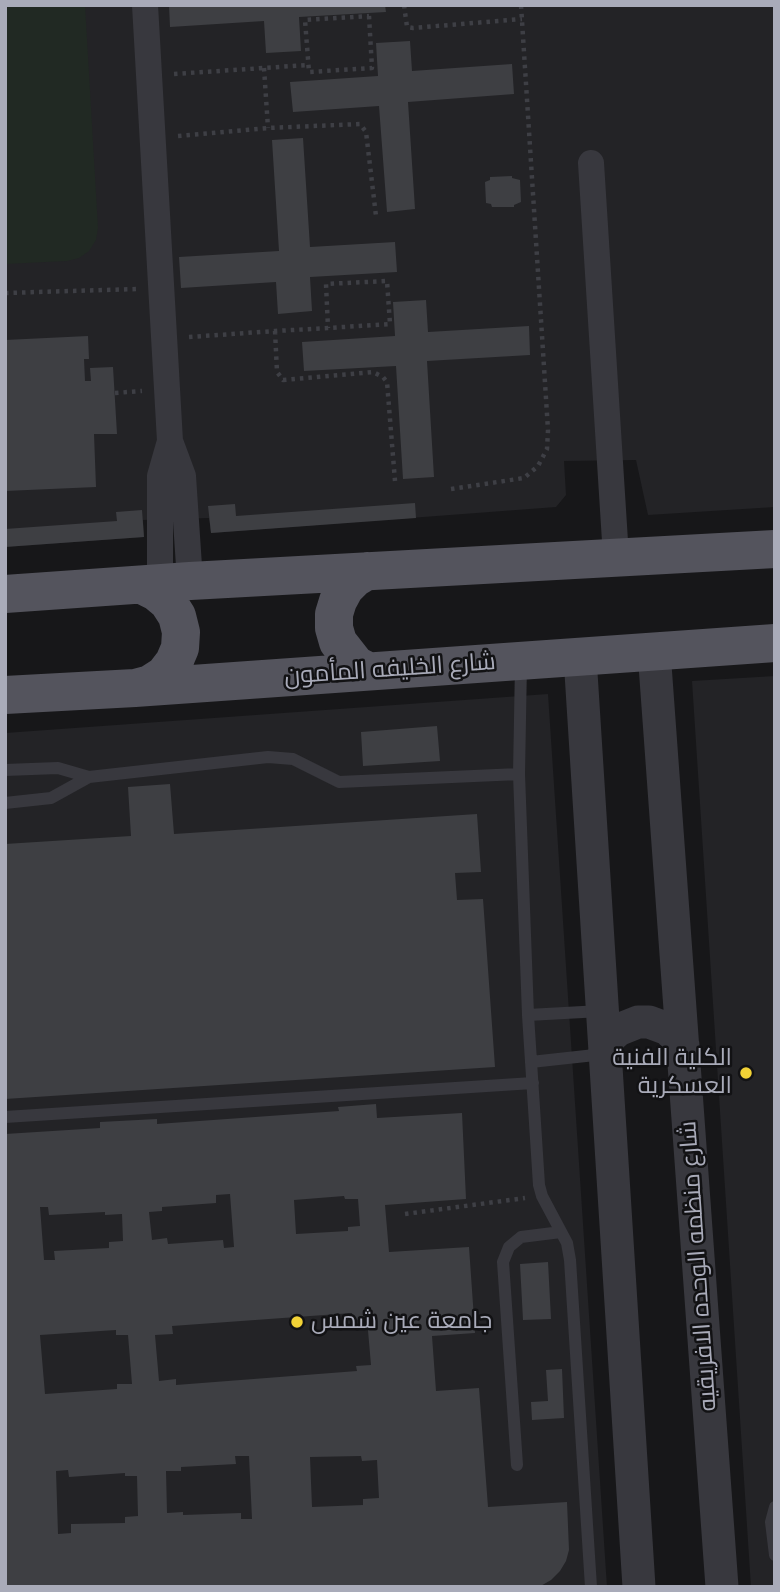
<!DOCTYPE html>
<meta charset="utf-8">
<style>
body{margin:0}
#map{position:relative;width:780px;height:1592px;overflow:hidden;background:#171719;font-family:"Varela Round",sans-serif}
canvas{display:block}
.frame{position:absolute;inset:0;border:7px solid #a9abb9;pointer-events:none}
</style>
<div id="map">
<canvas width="780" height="1592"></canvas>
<div class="frame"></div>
</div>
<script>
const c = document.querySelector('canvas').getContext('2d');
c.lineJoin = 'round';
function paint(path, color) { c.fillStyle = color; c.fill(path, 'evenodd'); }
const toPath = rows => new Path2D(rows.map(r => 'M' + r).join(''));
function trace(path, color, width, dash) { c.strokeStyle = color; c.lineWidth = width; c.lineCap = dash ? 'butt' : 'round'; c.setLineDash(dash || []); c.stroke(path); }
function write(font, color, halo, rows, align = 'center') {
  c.font = font + ' "Varela Round",Cairo,sans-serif'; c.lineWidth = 5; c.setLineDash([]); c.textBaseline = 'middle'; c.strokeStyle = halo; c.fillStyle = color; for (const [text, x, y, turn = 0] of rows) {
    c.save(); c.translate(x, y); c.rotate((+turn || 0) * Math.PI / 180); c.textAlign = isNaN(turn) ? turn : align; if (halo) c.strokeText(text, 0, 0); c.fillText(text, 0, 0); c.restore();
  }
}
const built = toPath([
 [5,5,775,5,775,507,648,515,636,460,564,461,566,495,556,507,211,533,209,518,143,520,144,537,5,547],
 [775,676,775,1587,751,1587,692,681],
 [548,694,607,1587,5,1587,5,733]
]);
const green = toPath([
 [5,5,85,5,98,228,96,240,89,251,79,258,67,261,5,264]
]);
const building = toPath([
 [169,5,385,5,386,12,299,17,301,51,266,53,264,21,170,27],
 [410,41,412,71,512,64,514,94,408,102,415,209,387,212,379,106,293,112,290,82,378,76,376,43],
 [303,138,310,247,395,242,397,272,310,277,312,311,278,314,276,282,181,288,179,257,279,251,272,140],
 [512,176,512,178,520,180,521,202,514,205,514,207,492,207,491,204,486,203,485,182,490,180,490,177],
 [426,300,428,332,529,326,530,355,427,361,434,477,403,479,396,366,304,371,302,342,395,336,393,302],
 [88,336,89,359,84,359,85,381,91,381,90,368,113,367,117,434,94,434,96,487,5,491,5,340],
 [415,503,416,518,211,533,208,506,235,504,236,516],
 [142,510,144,537,5,547,5,529,117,521,116,512],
 [437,726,440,761,363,766,361,732],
 [170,784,174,834,477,814,481,872,455,873,457,900,483,899,495,1067,5,1099,5,844,131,836,128,787],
 [376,1104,377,1118,462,1113,466,1199,385,1205,389,1252,469,1247,475,1333,432,1336,436,1391,479,1388,488,1507,567,1502,569,1550,566,1561,560,1571,551,1580,539,1587,5,1587,5,1134,100,1128,100,1122,157,1119,157,1124,339,1111,338,1107],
 [230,1194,234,1247,224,1248,223,1240,168,1244,167,1238,152,1240,149,1212,162,1211,162,1207,216,1203,216,1195],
 [344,1196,345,1199,358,1199,360,1226,348,1227,348,1231,296,1234,294,1200],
 [40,1207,48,1207,49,1215,105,1212,105,1215,122,1214,123,1241,109,1242,109,1248,54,1251,55,1260,44,1260],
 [352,1313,353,1320,367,1319,371,1365,356,1366,357,1371,176,1385,176,1379,159,1381,155,1335,173,1334,172,1326],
 [116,1330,116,1335,128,1335,132,1384,117,1384,117,1389,45,1394,40,1335],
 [235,1456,249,1456,252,1519,241,1519,241,1513,183,1515,183,1512,167,1513,166,1471,181,1471,181,1467,236,1464],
 [361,1456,362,1461,377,1460,379,1498,363,1499,363,1505,312,1507,310,1457],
 [68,1470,69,1477,125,1473,125,1476,137,1476,138,1516,125,1517,125,1523,71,1524,71,1533,58,1534,56,1471],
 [548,1262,551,1319,523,1320,520,1264],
 [562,1369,564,1418,532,1420,531,1402,548,1401,546,1370]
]);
const path = toPath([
 [404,5,407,27,413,28,522,19],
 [369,16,372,68,309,72,305,20,369,16],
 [264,68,268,128],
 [174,74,308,65],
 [178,136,268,128,360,124,366,132,376,216],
 [5,293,137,289],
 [275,331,277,372,283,380,373,372,383,377,387,382,395,481],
 [189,337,275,331,328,328,390,324,387,281,326,284,328,328],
 [115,393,142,391],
 [451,489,524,478,538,466,547,449,548,430,521,5],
 [405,1214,525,1198]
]);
const service = toPath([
 [521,664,519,774,528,1015,539,1185,542,1196,567,1243,570,1260,591,1587],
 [5,770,58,768,89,777,268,757,293,759,339,782,519,774],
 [5,803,51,798,89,777],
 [528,1015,601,1011],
 [531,1062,604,1054],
 [5,1117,533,1083],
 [517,1465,503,1262,509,1247,521,1237,561,1232],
 [775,1507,771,1522,775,1555]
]);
const minor = toPath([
 [145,5,170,441,183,476,190,581],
 [591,163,616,557],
 [160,583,160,476,170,441]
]);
const tertiary = toPath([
 [654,651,722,1587],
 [580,657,639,1587],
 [604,1054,610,1037,618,1030,638,1022,649,1022,668,1029,683,1045]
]);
const primary = toPath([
 [367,571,355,578,345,588,338,601,334,614,334,628,338,642,356,665,368,671],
 [5,594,190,581,775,549],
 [135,688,150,684,164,675,174,662,180,648,181,632,177,616,168,602,156,592,142,585],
 [5,695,135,688,775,643]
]);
const markers = [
 [746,1073,7,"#f2d236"],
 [297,1322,7,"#f2d236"]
];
const streetNames = [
 ["شارع الخليفه المأمون",390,670,-4],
 ["شارع منظمه الوحده الافريقيه",699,1266,-94]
];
const poiNames = [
 ["الكلية الفنية",732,1059],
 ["العسكرية",732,1087],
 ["جامعة عين شمس",311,1322,"left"]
];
paint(built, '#232326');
paint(green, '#212923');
paint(building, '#3e3f43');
trace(path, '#3e3f45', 4.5, [3.5, 5]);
trace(service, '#38383e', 12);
trace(minor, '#38383e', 26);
trace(tertiary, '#38383e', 33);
trace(primary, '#54545d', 38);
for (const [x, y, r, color] of markers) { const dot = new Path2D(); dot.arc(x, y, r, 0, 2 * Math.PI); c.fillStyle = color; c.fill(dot); trace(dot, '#121214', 2.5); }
write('24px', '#a9abb9', '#121214', streetNames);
write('24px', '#a9abb9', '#121214', poiNames, 'right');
</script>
